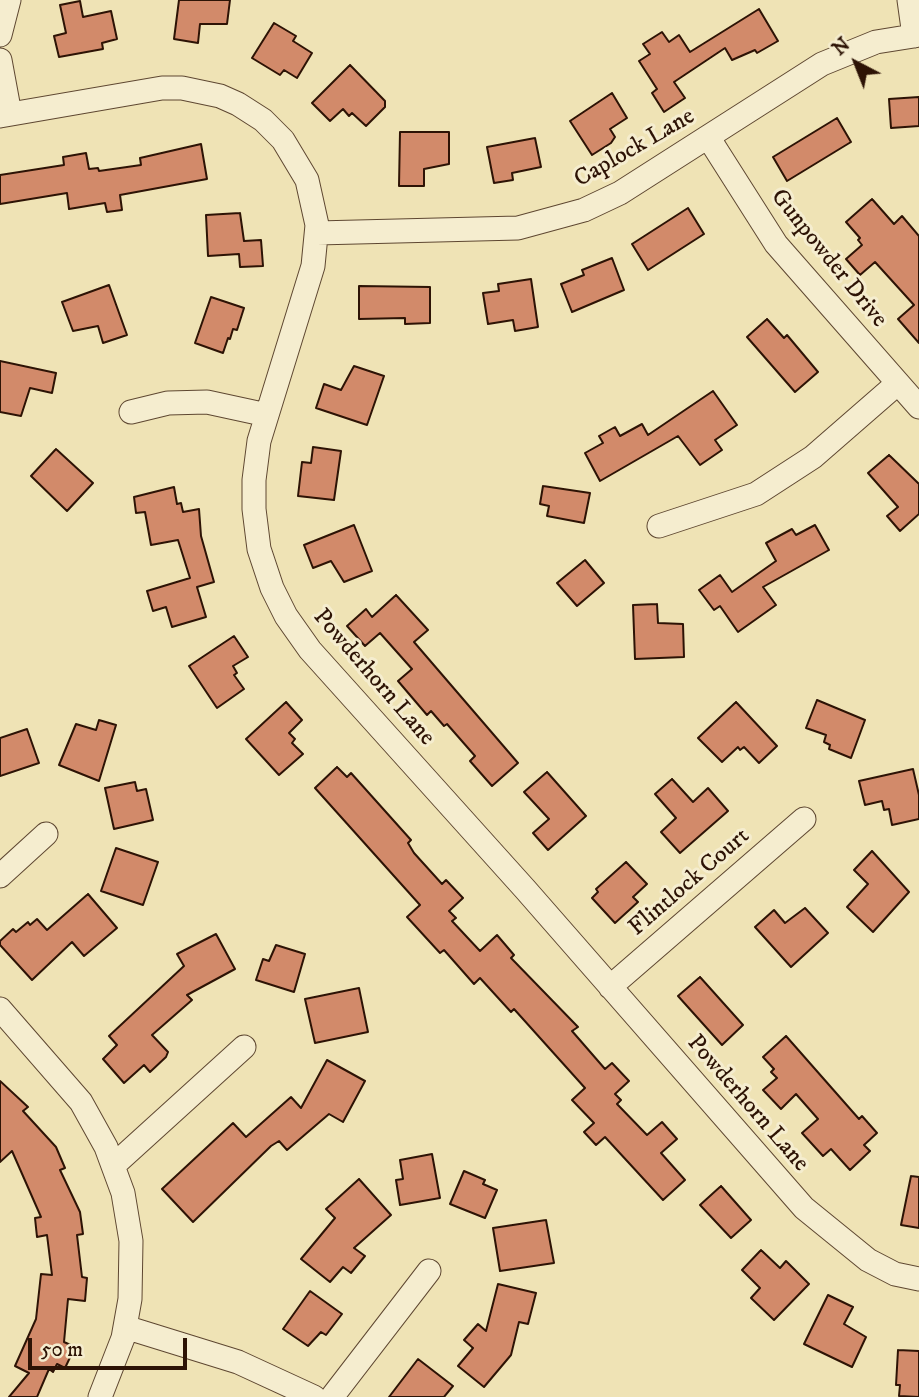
<!DOCTYPE html>
<style>
body{margin:0}
#map{position:relative;width:919px;height:1397px;overflow:hidden;background:#efe3b5;font-family:"IM FELL DW Pica",serif}
canvas{display:block}
.north{position:absolute;left:821px;top:28px;width:70px;height:70px;-webkit-text-stroke:5px #f5edcf;paint-order:stroke;rotate:318deg;font-size:19px;font-weight:700;line-height:28px;text-align:center;color:#2d1305}
.north::after{content:'';display:block;margin:auto;width:24px;height:32px;background:#2d1305;clip-path:polygon(50% 0,100% 100%,50% 72%,0 100%)}
.scale{position:absolute;left:28px;top:1338px;width:159px;height:32px;box-sizing:border-box;border:4px solid #2d1305;border-top:0;padding-left:9px;font-size:21px;line-height:24px;white-space:nowrap;color:#2d1305;-webkit-text-stroke:5px #f5edcf;paint-order:stroke}
</style>
<div id="map">
<canvas width="919" height="1397"></canvas>
<div class="north">N</div>
<div class="scale">50 m</div>
</div>
<script>
const c = document.querySelector('canvas').getContext('2d');
c.lineJoin = 'round';
function paint(path, color) { c.fillStyle = color; c.fill(path, 'evenodd'); }
const toPath = rows => new Path2D(rows.map(r => 'M' + r).join(''));
function trace(path, color, width, dash) { c.strokeStyle = color; c.lineWidth = width; c.lineCap = dash ? 'butt' : 'round'; c.setLineDash(dash || []); c.stroke(path); }
function write(font, color, halo, rows, align = 'center') {
  c.font = font + ' "IM FELL DW Pica",serif'; c.lineWidth = 6; c.setLineDash([]); c.textBaseline = 'middle'; c.strokeStyle = halo; c.fillStyle = color; for (const [text, x, y, turn = 0] of rows) {
    c.save(); c.translate(x, y); c.rotate((+turn || 0) * Math.PI / 180); c.textAlign = isNaN(turn) ? turn : align; if (halo) c.strokeText(text, 0, 0); c.fillText(text, 0, 0); c.restore();
  }
}
const building = toPath([
 [179,0,230,0,227,24,200,24,198,43,174,39,179,0],
 [80,1,83,17,111,11,117,39,102,43,103,49,59,57,54,36,66,33,60,5,80,1],
 [759,9,778,41,757,53,755,50,732,60,725,48,674,82,685,98,664,112,652,93,657,89,639,61,650,54,643,44,662,32,669,42,679,35,690,52,759,9],
 [274,23,296,36,293,41,312,53,297,78,284,70,280,75,252,58,274,23],
 [350,65,385,101,385,107,366,126,352,113,349,116,343,109,330,121,312,103,350,65],
 [612,93,627,118,610,129,615,137,611,143,592,155,570,121,612,93],
 [919,97,919,126,891,128,889,99,919,97],
 [837,118,851,142,787,181,773,157,837,118],
 [400,132,449,132,449,164,424,169,424,186,399,186,400,132],
 [535,138,541,167,512,173,513,180,494,183,487,147,535,138],
 [201,144,207,179,120,195,122,210,107,212,105,203,69,209,67,193,0,204,0,175,64,165,63,157,86,153,89,169,98,168,99,171,141,165,140,158,201,144],
 [872,199,894,224,902,216,919,236,919,343,898,319,914,305,875,262,860,275,846,259,862,245,858,240,860,238,846,222,872,199],
 [688,208,704,234,648,270,632,244,688,208],
 [240,213,244,241,261,240,263,266,240,267,239,254,208,256,206,215,240,213],
 [612,258,624,290,572,312,561,284,584,275,582,270,612,258],
 [531,279,538,327,515,331,513,320,488,324,483,293,499,291,498,284,531,279],
 [109,285,127,335,103,343,98,326,73,331,62,302,109,285],
 [359,286,430,287,430,323,405,324,405,318,359,319,359,286],
 [211,297,244,308,237,330,233,329,230,339,228,338,223,353,195,343,211,297],
 [767,319,784,338,787,335,818,372,795,392,747,337,767,319],
 [0,361,56,373,52,393,30,388,21,416,0,412,0,361],
 [354,366,384,376,367,425,316,408,324,384,341,390,354,366],
 [713,391,737,425,715,440,722,450,700,465,678,436,600,481,585,453,603,443,599,436,615,427,620,436,642,424,648,435,713,391],
 [313,447,341,451,334,500,298,496,302,462,311,463,313,447],
 [56,449,93,483,67,511,31,476,56,449],
 [889,455,919,484,919,514,900,531,887,516,898,507,868,473,889,455],
 [543,486,590,493,584,523,547,516,549,506,540,504,543,486],
 [174,487,177,504,181,503,183,512,199,509,201,536,214,582,197,587,206,617,172,627,166,607,153,611,147,591,190,578,178,540,151,545,145,512,136,513,134,497,174,487],
 [354,525,372,571,344,582,331,561,313,568,304,545,354,525],
 [815,525,829,550,763,587,776,605,738,632,720,606,714,610,699,590,720,575,732,592,776,561,766,543,792,529,796,535,815,525],
 [585,560,604,583,577,606,557,583,585,560],
 [396,595,428,630,414,642,518,763,492,786,470,761,475,756,447,724,444,726,431,711,427,715,398,681,412,669,380,633,365,646,347,626,366,609,372,617,396,595],
 [657,604,658,623,683,624,684,657,635,659,633,605,657,604],
 [234,636,248,657,233,666,237,673,234,675,244,689,217,708,189,666,234,636],
 [817,700,865,720,851,758,829,749,830,745,824,742,826,735,806,728,817,700],
 [286,702,302,720,289,733,295,739,292,743,303,754,279,775,246,739,286,702],
 [736,702,777,746,759,763,744,747,740,750,738,747,722,762,698,738,736,702],
 [99,720,116,725,99,781,59,765,76,724,96,730,99,720],
 [27,729,39,763,0,776,0,738,27,729],
 [337,767,347,777,351,773,411,840,408,843,414,853,442,884,446,880,463,898,449,911,456,918,452,921,480,951,497,935,514,955,511,958,578,1027,572,1031,605,1069,612,1063,629,1081,615,1094,621,1100,617,1104,647,1135,662,1122,677,1139,661,1153,685,1180,663,1200,605,1137,596,1145,584,1132,594,1123,572,1100,585,1088,514,1009,511,1012,480,978,474,984,444,950,440,953,407,917,420,905,315,788,337,767],
 [913,769,919,795,919,819,892,825,889,809,884,810,882,801,865,805,859,781,913,769],
 [547,772,586,816,548,850,533,833,549,819,524,792,547,772],
 [672,779,693,802,708,788,728,811,680,853,661,832,676,818,655,794,672,779],
 [135,782,137,791,146,789,153,820,114,829,105,788,135,782],
 [116,848,158,862,143,905,101,891,116,848],
 [872,851,909,892,873,932,847,907,868,884,854,870,872,851],
 [626,862,647,884,633,897,638,902,615,923,592,898,598,892,596,889,626,862],
 [88,894,117,928,84,956,72,942,32,980,0,945,0,941,13,929,16,932,28,922,30,925,37,919,47,930,88,894],
 [805,908,828,933,791,967,755,927,774,910,785,923,805,908],
 [216,934,235,969,187,995,192,1000,152,1035,168,1052,166,1057,150,1072,144,1065,124,1083,103,1059,117,1045,109,1036,184,966,177,954,216,934],
 [276,945,305,954,294,992,256,980,263,959,269,961,276,945],
 [700,977,743,1025,722,1045,678,996,700,977],
 [359,988,368,1032,315,1043,305,999,359,988],
 [786,1036,859,1119,862,1116,877,1133,864,1145,870,1151,850,1170,831,1149,823,1156,802,1133,818,1119,796,1094,781,1109,763,1090,777,1078,771,1072,774,1069,763,1057,786,1036],
 [327,1060,365,1081,343,1122,329,1114,287,1150,279,1141,271,1146,193,1222,162,1189,233,1123,246,1137,291,1097,301,1108,327,1060],
 [0,1081,28,1107,23,1111,56,1147,65,1168,60,1170,80,1212,83,1234,77,1235,82,1277,87,1278,85,1301,68,1299,64,1342,75,1347,65,1368,57,1364,53,1372,49,1369,37,1397,9,1397,29,1373,15,1366,36,1319,41,1274,52,1275,47,1235,37,1237,35,1218,41,1217,12,1151,0,1162,0,1081],
 [432,1154,440,1198,400,1205,396,1180,403,1179,400,1160,432,1154],
 [464,1171,485,1180,483,1184,497,1190,485,1218,450,1204,464,1171],
 [911,1176,919,1177,919,1228,901,1225,911,1176],
 [359,1179,391,1215,354,1248,365,1256,351,1273,343,1267,330,1282,301,1259,335,1218,326,1209,359,1179],
 [721,1186,751,1220,731,1238,700,1205,721,1186],
 [546,1220,554,1263,500,1271,493,1228,546,1220],
 [761,1250,780,1268,786,1261,809,1284,774,1320,751,1298,760,1288,742,1270,761,1250],
 [498,1284,536,1293,528,1324,519,1322,511,1355,484,1387,458,1366,473,1348,464,1340,478,1324,486,1331,498,1284],
 [310,1291,342,1314,326,1335,321,1332,308,1346,283,1329,310,1291],
 [828,1295,853,1307,844,1324,866,1337,852,1367,804,1344,828,1295],
 [898,1350,919,1351,919,1397,899,1396,900,1385,896,1385,898,1350],
 [418,1359,453,1386,444,1397,389,1397,418,1359]
]);
const street = toPath([
 [909,0,914,36],
 [0,35,9,0],
 [0,60,10,114],
 [0,116,162,88,182,88,220,96,238,104,263,120,283,140,307,180,317,225,313,266,259,441,254,480,254,509,259,549,272,588,286,616,310,650,525,889,804,1208,868,1260,895,1274,919,1279],
 [708,137,776,244,919,407],
 [317,233,518,228,584,210,620,193,822,64,876,42,919,35],
 [131,412,168,403,207,402,267,415],
 [659,526,756,494,813,457,898,383],
 [0,876,46,834],
 [610,987,804,819],
 [0,1009,81,1102,106,1147,123,1193,131,1241,130,1299,123,1338,100,1397],
 [114,1165,244,1047],
 [125,1327,238,1362,314,1397],
 [332,1397,429,1271]
]);
const streetNames = [
 ["Caplock Lane",635,149,-30],
 ["Gunpowder Drive",828,259,51],
 ["Powderhorn Lane",373,678,49],
 ["Flintlock Court",690,883,-41],
 ["Powderhorn Lane",747,1104,49]
];
paint(building, '#d28a6a');
trace(building, '#2d1305', 2);
trace(street, '#5e4731', 25);
trace(street, '#f5edcf', 23);
write('24px', '#2d1305', '#f5edcf', streetNames);
</script>
